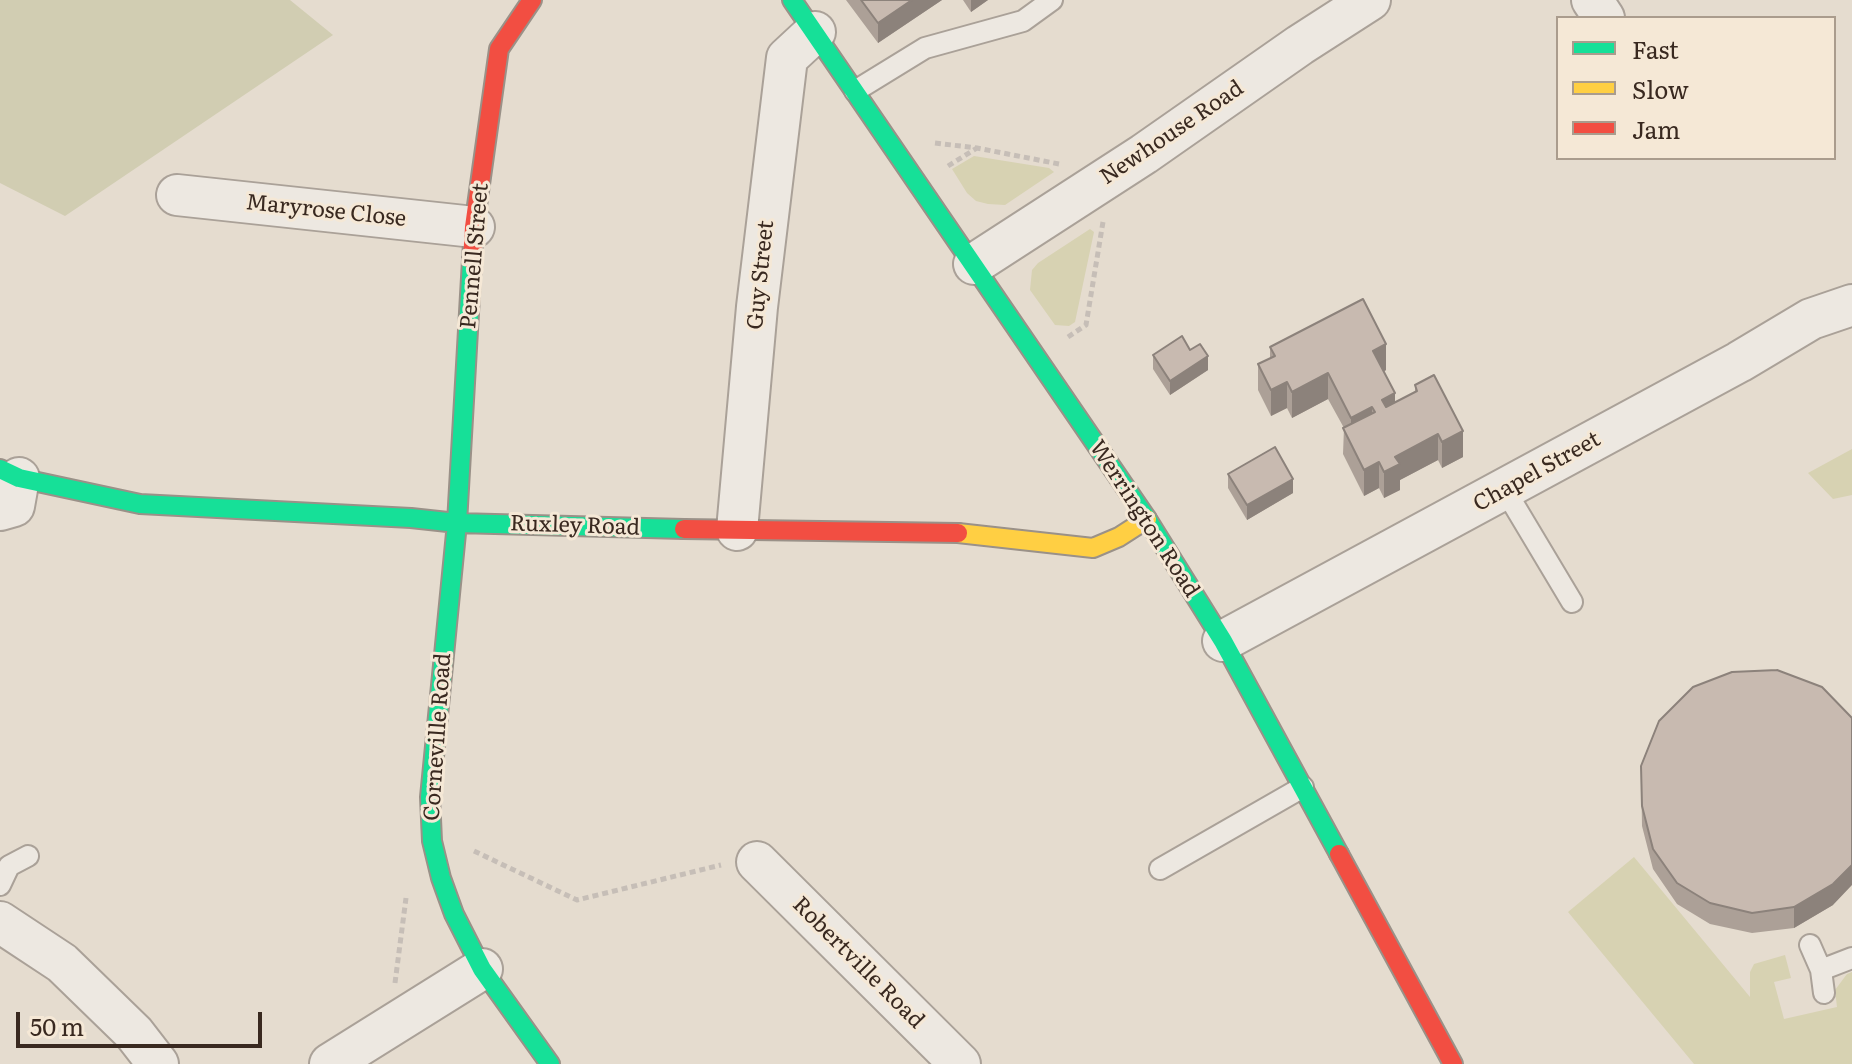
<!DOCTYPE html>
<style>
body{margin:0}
#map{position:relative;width:1852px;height:1064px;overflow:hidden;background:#e5dccf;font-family:Literata,serif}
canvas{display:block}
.legend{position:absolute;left:1556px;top:16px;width:280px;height:144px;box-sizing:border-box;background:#f5e8d6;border:2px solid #aa9c8d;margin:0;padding:10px 14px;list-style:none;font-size:24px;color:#392920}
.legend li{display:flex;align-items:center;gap:16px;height:40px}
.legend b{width:40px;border:2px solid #aa9c8d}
.scale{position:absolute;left:16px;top:1012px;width:246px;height:36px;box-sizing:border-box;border:4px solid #392920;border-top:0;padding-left:10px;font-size:24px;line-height:28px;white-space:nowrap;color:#392920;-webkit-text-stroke:6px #f5e8d6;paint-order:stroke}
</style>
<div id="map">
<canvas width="1852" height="1064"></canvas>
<ul class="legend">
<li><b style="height:10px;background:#16e098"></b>Fast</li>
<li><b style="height:10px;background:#ffcf43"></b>Slow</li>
<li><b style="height:10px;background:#f24e42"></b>Jam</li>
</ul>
<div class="scale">50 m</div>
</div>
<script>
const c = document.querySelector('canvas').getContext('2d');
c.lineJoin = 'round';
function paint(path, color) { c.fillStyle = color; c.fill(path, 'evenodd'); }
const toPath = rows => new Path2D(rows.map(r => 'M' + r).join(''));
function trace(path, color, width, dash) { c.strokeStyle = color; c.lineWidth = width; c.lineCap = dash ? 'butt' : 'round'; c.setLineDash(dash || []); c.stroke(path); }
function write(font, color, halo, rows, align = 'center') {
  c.font = font + ' Literata,serif'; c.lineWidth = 6; c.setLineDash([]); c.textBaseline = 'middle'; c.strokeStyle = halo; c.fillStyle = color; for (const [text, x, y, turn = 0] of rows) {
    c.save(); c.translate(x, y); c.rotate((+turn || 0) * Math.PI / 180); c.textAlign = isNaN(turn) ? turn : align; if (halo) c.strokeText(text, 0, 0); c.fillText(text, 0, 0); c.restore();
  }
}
const green = toPath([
 [974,156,1049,168,1054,172,1005,205,988,204,976,201,967,193,952,169],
 [1090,229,1094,232,1075,322,1069,326,1055,325,1030,290,1032,270,1038,263],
 [1852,449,1852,495,1833,499,1808,473],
 [1634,857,1750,997,1750,972,1754,964,1785,955,1791,978,1774,982,1784,1019,1837,1007,1835,990,1847,974,1852,972,1852,1064,1694,1064,1568,912]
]);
const cemetery = toPath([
 [0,0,290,0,333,35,65,216,0,183]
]);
const path = toPath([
 [935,143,977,148,1059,164],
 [948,166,977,148],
 [1068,337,1086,325,1103,222],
 [474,851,577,900,721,865],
 [395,983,406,898]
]);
const lane = toPath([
 [855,91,925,48,1023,21,1052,0],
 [1505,490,1572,602],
 [1160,869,1303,787],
 [0,885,9,866,28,856],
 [1810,945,1821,970,1824,993],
 [1821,970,1852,958]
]);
const street = toPath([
 [1592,0,1604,18],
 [177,195,474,227],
 [974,264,1144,154,1300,45,1370,0],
 [0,510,14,506,19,478],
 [737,530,757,307,787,58,815,32],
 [1223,641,1739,362,1811,319,1852,305],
 [757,862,960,1064],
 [0,922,62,963,134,1033,158,1064],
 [330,1064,482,969]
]);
const fast = toPath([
 [792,0,1147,519,1223,641,1339,854],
 [472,260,457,523,430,797,432,841,441,878,454,914,482,969,550,1064],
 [0,469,19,478,140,504,411,518,457,523,684,529]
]);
const slow = toPath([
 [958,533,1093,548,1119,537,1147,519]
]);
const jam = toPath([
 [472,260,474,227,499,49,532,0],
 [684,529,958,533],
 [1339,854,1453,1064]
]);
const wall = toPath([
 [846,0,942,0,878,43],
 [963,0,988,0,971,12],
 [1270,347,1386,370,1384,372,1395,403,1415,392,1415,385,1463,457,1442,468,1438,460,1400,480,1400,490,1384,498,1379,488,1364,496,1343,454,1344,428,1328,399,1292,418,1287,408,1271,416,1258,390,1258,364,1270,358],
 [1190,350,1208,370,1170,395,1153,369,1153,355],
 [1228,474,1293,493,1247,520,1228,488],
 [1641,766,1833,905,1794,928,1752,933,1710,924,1677,904,1653,869,1642,826]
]);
const shadedWall = toPath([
 [912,0,942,0,878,43,878,23],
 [971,0,988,0,971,12],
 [1386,344,1386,370,1373,377,1373,351],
 [1208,356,1208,370,1170,395,1170,381],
 [1328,373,1328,399,1292,418,1292,392],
 [1287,382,1287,408,1271,416,1271,390],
 [1395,393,1395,419,1382,426,1382,400],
 [1372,407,1372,433,1351,444,1351,418],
 [1463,431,1463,457,1442,468,1442,442],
 [1438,434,1438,460,1400,480,1400,490,1384,498,1384,472,1395,457],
 [1379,462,1379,488,1364,496,1364,470],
 [1293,479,1293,493,1247,520,1247,505],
 [1852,865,1852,885,1833,905,1794,928,1794,907]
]);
const building = toPath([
 [861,0,912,0,878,23,861,0],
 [1363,299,1386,344,1373,351,1395,393,1382,400,1386,407,1417,391,1415,385,1434,375,1463,431,1442,442,1438,434,1395,457,1400,464,1384,472,1379,462,1364,470,1343,428,1375,412,1372,407,1351,418,1328,373,1292,392,1287,382,1271,390,1258,364,1275,356,1270,347,1363,299],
 [1182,336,1190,350,1200,344,1208,356,1170,381,1153,355,1182,336],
 [1275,447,1293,479,1247,505,1228,474,1275,447],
 [1777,670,1822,687,1852,718,1852,865,1833,884,1794,907,1752,913,1710,903,1677,883,1653,849,1642,806,1641,766,1659,721,1693,687,1732,672,1777,670]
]);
const streetNames = [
 ["Newhouse Road",1172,133,-34],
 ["Maryrose Close",326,211,6],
 ["Pennell Street",475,256,-85],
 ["Guy Street",761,275,-84],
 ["Chapel Street",1537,472,-29],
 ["Werrington Road",1144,519,57],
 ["Ruxley Road",575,526,2],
 ["Corneville Road",438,737,-86],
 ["Robertville Road",858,963,45]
];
paint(green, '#d7d2b2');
paint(cemetery, '#d1cdb2');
trace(lane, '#aaa198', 24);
trace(street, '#aaa198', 44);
trace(fast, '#9a9188', 22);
trace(slow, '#9a9188', 22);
trace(jam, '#9a9188', 22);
trace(path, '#c6beb7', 5, [6, 4]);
trace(lane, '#ede8e1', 20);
trace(street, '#ede8e1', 40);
trace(fast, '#16e098', 18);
trace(slow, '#ffcf43', 18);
trace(jam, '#f24e42', 18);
paint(wall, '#aca097');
paint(shadedWall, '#8c827b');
paint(building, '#c8bab0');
trace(building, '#8c827b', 2);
write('22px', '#392920', '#f5e8d6', streetNames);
</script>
